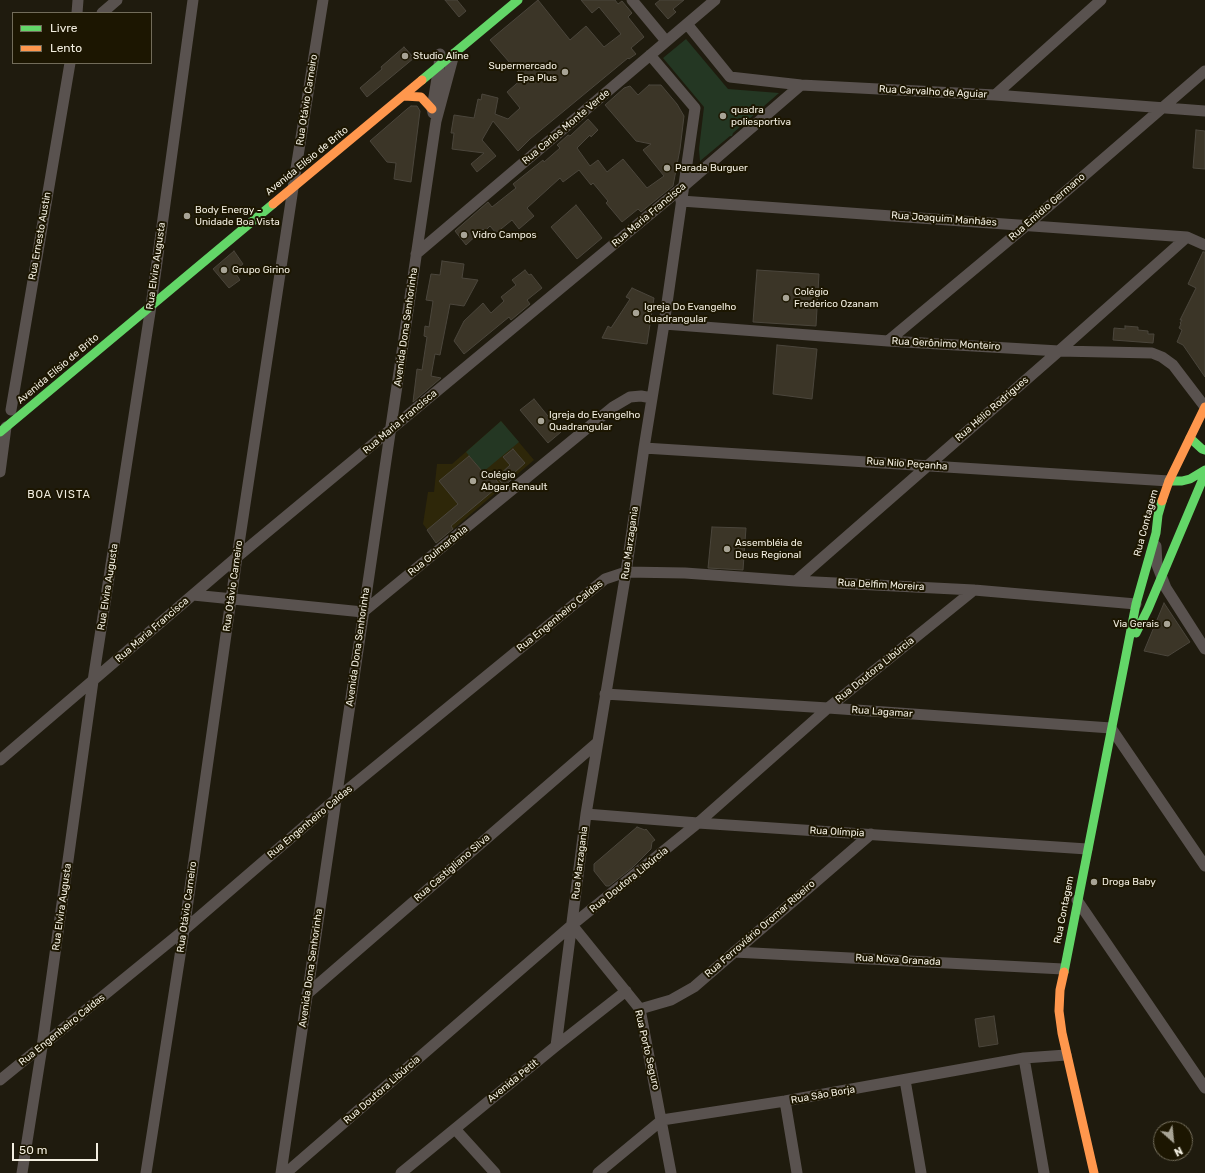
<!DOCTYPE html>
<meta charset="utf-8">
<style>
body{margin:0}
#map{position:relative;width:1205px;height:1173px;overflow:hidden;background:#1f1b0e;font-family:Rubik,sans-serif}
canvas{display:block}
.legend{position:absolute;left:12px;top:12px;width:140px;height:52px;box-sizing:border-box;background:#1c1601;border:1px solid #726c5a;margin:0;padding:5px 7px;list-style:none;font-size:12px;color:#f2eee0}
.legend li{display:flex;align-items:center;gap:8px;height:20px}
.legend b{width:20px;border:1px solid #726c5a}
.north{position:absolute;left:1153px;top:1121px;width:40px;height:40px;box-sizing:border-box;background:#1c1601;border:1px solid #726c5a;border-radius:50%;rotate:153deg;font-size:11px;font-weight:700;line-height:16px;text-align:center;color:#f2eee0}
.north::after{content:'';display:block;margin:auto;width:14px;height:18px;background:#a8a496;clip-path:polygon(50% 0,100% 100%,50% 72%,0 100%)}
.scale{position:absolute;left:12px;top:1143px;width:86px;height:18px;box-sizing:border-box;border:2px solid #f2eee0;border-top:0;padding-left:5px;font-size:12px;line-height:14px;white-space:nowrap;color:#f2eee0;-webkit-text-stroke:3px #1c1601;paint-order:stroke}
</style>
<div id="map">
<canvas width="1205" height="1173"></canvas>
<ul class="legend">
<li><b style="height:5px;background:#63d668"></b>Livre</li>
<li><b style="height:5px;background:#ff974d"></b>Lento</li>
</ul>
<div class="north">N</div>
<div class="scale">50 m</div>
</div>
<script>
const c = document.querySelector('canvas').getContext('2d');
c.lineJoin = 'round';
function paint(path, color) { c.fillStyle = color; c.fill(path, 'evenodd'); }
const toPath = rows => new Path2D(rows.map(r => 'M' + r).join(''));
function trace(path, color, width, dash) { c.strokeStyle = color; c.lineWidth = width; c.lineCap = dash ? 'butt' : 'round'; c.setLineDash(dash || []); c.stroke(path); }
function write(font, color, halo, rows, align = 'center') {
  c.font = font + ' Rubik,sans-serif'; c.lineWidth = 4; c.setLineDash([]); c.textBaseline = 'middle'; c.strokeStyle = halo; c.fillStyle = color; for (const [text, x, y, turn = 0] of rows) {
    c.save(); c.translate(x, y); c.rotate((+turn || 0) * Math.PI / 180); c.textAlign = isNaN(turn) ? turn : align; if (halo) c.strokeText(text, 0, 0); c.fillText(text, 0, 0); c.restore();
  }
}
const built = toPath([
 [501,421,534,460,437,543,423,524,428,492,434,492,437,464,452,464]
]);
const green = toPath([
 [686,39,728,89,779,93,733,133,732,136,730,136,700,161,699,149,704,107,663,58],
 [501,421,519,442,483,472,466,452]
]);
const building = toPath([
 [445,0,457,0,466,11,459,17,445,0],
 [538,0,570,40,586,26,604,47,621,34,599,7,592,13,581,0,615,0,618,4,622,1,632,13,628,17,644,37,631,48,636,54,629,59,628,58,530,139,518,151,493,121,482,140,496,156,477,172,471,164,484,153,452,149,454,133,451,133,454,115,474,118,478,99,481,100,482,94,498,98,495,114,508,119,520,108,507,92,523,78,490,40,538,0],
 [660,0,684,0,673,9,676,12,668,19,655,4,660,0],
 [404,47,414,58,367,97,360,88,382,69,381,67,404,47],
 [649,85,661,85,677,104,684,116,680,149,673,186,641,212,638,209,622,222,606,203,608,201,593,183,591,185,579,170,563,182,560,178,527,208,534,216,519,229,512,220,496,233,490,226,485,231,483,229,466,245,455,231,488,202,492,207,516,188,513,184,543,160,544,162,560,148,557,145,568,135,570,136,588,119,598,130,591,137,590,135,577,148,590,166,598,160,607,172,623,159,647,188,664,176,643,150,651,144,636,141,605,105,624,88,630,86,638,95,649,85],
 [411,106,417,106,420,111,411,182,394,179,396,163,387,162,370,141,407,109,411,106],
 [1196,130,1205,131,1205,169,1193,168,1196,130],
 [576,205,602,238,577,259,551,227,576,205],
 [234,251,243,264,234,271,240,280,229,288,213,269,234,251],
 [1203,252,1205,252,1205,377,1183,345,1177,342,1182,330,1179,328,1181,324,1180,323,1182,320,1180,320,1196,288,1188,284,1203,252],
 [442,261,464,264,462,278,478,280,464,306,450,304,440,355,435,354,431,376,441,378,413,402,417,369,422,370,427,337,424,336,425,326,429,327,433,301,426,300,431,274,440,275,442,261],
 [525,270,529,275,531,274,542,288,527,300,530,304,511,320,509,317,464,354,454,341,464,321,483,303,491,313,504,301,501,297,516,285,512,280,525,270],
 [757,270,819,274,816,326,753,322,757,270],
 [632,288,654,298,647,344,602,338,608,326,611,328,630,299,626,297,632,288],
 [1125,326,1138,327,1138,330,1148,331,1148,334,1154,334,1153,343,1113,340,1114,328,1125,329,1125,326],
 [777,345,817,349,812,399,773,394,777,345],
 [534,399,561,432,548,443,520,410,534,399],
 [513,449,525,463,514,473,516,476,504,486,497,477,510,465,503,457,513,449],
 [469,456,488,478,492,475,500,485,451,526,453,529,436,543,427,530,458,504,439,481,469,456],
 [712,527,746,528,743,570,708,568,712,527],
 [1164,603,1190,642,1168,656,1144,651,1164,603],
 [637,827,645,830,646,829,655,840,652,842,651,849,632,868,609,886,606,886,594,871,594,864,637,827],
 [994,1016,998,1044,979,1047,975,1019,994,1016]
]);
const street = toPath([
 [632,0,666,41],
 [77,13,78,0],
 [102,13,117,0],
 [687,24,730,77,801,85,995,95,1205,111],
 [995,95,1101,0],
 [433,113,432,109,439,66,440,54],
 [681,201,1187,237,1205,245],
 [416,254,715,0],
 [664,324,888,341,1059,351,1152,353,1162,357,1173,365,1205,407],
 [888,341,1027,225,1205,71],
 [11,410,70,63],
 [644,448,1169,481],
 [0,472,6,427],
 [1156,546,1157,565,1166,588,1205,649],
 [796,581,1059,351,1187,237],
 [193,595,363,612,613,407,630,397,641,396,652,398],
 [605,694,828,708,1111,728,1205,866],
 [0,760,237,557,684,186,801,85],
 [586,814,698,823,1087,849],
 [1077,900,1205,1088],
 [572,925,640,1009,671,1173],
 [734,952,1063,969],
 [307,994,598,742],
 [640,1009,671,1000,694,987,871,834],
 [556,1046,586,814,626,572,644,448,664,324,695,108,650,55],
 [1024,1058,1044,1173],
 [0,1080,184,930,336,799,605,579,626,572,685,573,796,581,974,590,1136,604],
 [905,1080,921,1173],
 [785,1101,797,1173],
 [455,1129,495,1173],
 [22,1173,42,1047,93,681,151,306,193,0],
 [146,1173,184,930,237,557,295,175,323,0],
 [281,1173,436,121,454,54],
 [286,1173,572,925,698,823,828,708,974,590],
 [401,1173,556,1046,626,991],
 [598,1173,662,1120,785,1101,1024,1058,1066,1055]
]);
const fast = toPath([
 [422,80,518,0],
 [0,432,273,204],
 [1190,438,1202,449,1205,450],
 [1169,481,1182,481,1190,479,1205,470],
 [1136,633,1148,609,1205,474],
 [1064,972,1136,604,1156,533,1158,515,1162,501]
]);
const slow = toPath([
 [404,96,421,97,432,109],
 [273,204,422,80],
 [1162,501,1169,481,1205,407],
 [1064,972,1060,990,1059,1011,1062,1033,1094,1173]
]);
const markers = [
 [405,56,4,"#a8a496"],
 [565,72,4,"#a8a496"],
 [723,116,4,"#a8a496"],
 [667,168,4,"#a8a496"],
 [187,216,4,"#a8a496"],
 [464,235,4,"#a8a496"],
 [224,270,4,"#a8a496"],
 [786,298,4,"#a8a496"],
 [636,313,4,"#a8a496"],
 [541,421,4,"#a8a496"],
 [473,481,4,"#a8a496"],
 [727,549,4,"#a8a496"],
 [1167,624,4,"#a8a496"],
 [1094,882,4,"#a8a496"]
];
const poiNames = [
 ["Studio Aline",413,56],
 ["Supermercado",557,66,"right"],
 ["Epa Plus",557,78,"right"],
 ["quadra",731,110],
 ["poliesportiva",731,122],
 ["Parada Burguer",675,168],
 ["Body Energy -",195,210],
 ["Unidade Boa Vista",195,222],
 ["Vidro Campos",472,235],
 ["Grupo Girino",232,270],
 ["Colégio",794,292],
 ["Frederico Ozanam",794,304],
 ["Igreja Do Evangelho",644,307],
 ["Quadrangular",644,319],
 ["Igreja do Evangelho",549,415],
 ["Quadrangular",549,427],
 ["Colégio",481,475],
 ["Abgar Renault",481,487],
 ["Assembléia de",735,543],
 ["Deus Regional",735,555],
 ["Via Gerais",1159,624,"right"],
 ["Droga Baby",1102,882]
];
const streetNames = [
 ["Rua Carvalho de Aguiar",933,92,3],
 ["Rua Otávio Carneiro",307,100,-81],
 ["Rua Carlos Monte Verde",566,127,-40],
 ["Avenida Elísio de Brito",307,161,-39],
 ["Rua Emídio Germano",1047,207,-41],
 ["Rua Maria Francisca",649,215,-40],
 ["Rua Joaquim Manhães",944,219,4],
 ["Rua Ernesto Austin",40,236,-80],
 ["Rua Elvira Augusta",156,266,-82],
 ["Avenida Dona Senhorinha",406,327,-82],
 ["Rua Gerônimo Monteiro",946,344,3],
 ["Avenida Elísio de Brito",58,369,-40],
 ["Rua Hélio Rodrigues",992,409,-41],
 ["Rua Maria Francisca",400,422,-40],
 ["Rua Nilo Peçanha",907,464,4],
 ["Rua Contagem",1146,523,-75],
 ["Rua Marzagania",630,543,-82],
 ["Rua Guimarânia",438,551,-39],
 ["Rua Delfim Moreira",881,585,3],
 ["Rua Otávio Carneiro",233,586,-82],
 ["Rua Elvira Augusta",108,587,-81],
 ["Rua Engenheiro Caldas",560,616,-39],
 ["Rua Maria Francisca",152,630,-41],
 ["Avenida Dona Senhorinha",358,647,-82],
 ["Rua Doutora Libúrcia",875,670,-39],
 ["Rua Lagamar",882,712,4],
 ["Rua Engenheiro Caldas",310,822,-40],
 ["Rua Olímpia",837,832,3],
 ["Rua Marzagania",580,863,-83],
 ["Rua Castigliano Silva",452,868,-41],
 ["Rua Doutora Libúrcia",629,880,-39],
 ["Rua Elvira Augusta",62,907,-82],
 ["Rua Otávio Carneiro",187,907,-82],
 ["Rua Contagem",1064,910,-79],
 ["Rua Ferroviário Oromar Ribeiro",760,929,-41],
 ["Rua Nova Granada",898,960,3],
 ["Avenida Dona Senhorinha",311,968,-82],
 ["Rua Engenheiro Caldas",62,1030,-39],
 ["Rua Porto Seguro",647,1050,77],
 ["Avenida Petit",513,1081,-39],
 ["Rua Doutora Libúrcia",382,1090,-41],
 ["Rua São Borja",823,1095,-10]
];
const neighbourhoodNames = [
 ["BOA VISTA",59,495]
];
paint(built, '#2e2709');
paint(green, '#243723');
paint(building, '#3b3527');
trace(building, '#4b463c', 1);
trace(street, '#59524f', 11);
trace(fast, '#63d668', 9);
trace(slow, '#ff974d', 9);
for (const [x, y, r, color] of markers) { const dot = new Path2D(); dot.arc(x, y, r, 0, 2 * Math.PI); c.fillStyle = color; c.fill(dot); trace(dot, '#1c1601', 1.5); }
write('10px', '#f2eee0', '#1c1601', poiNames, 'left');
write('10px', '#f2eee0', '#1c1601', streetNames);
c.letterSpacing = '1px';
write('11px', '#f2eee0', '#1c1601', neighbourhoodNames);
c.letterSpacing = '0px';
</script>
